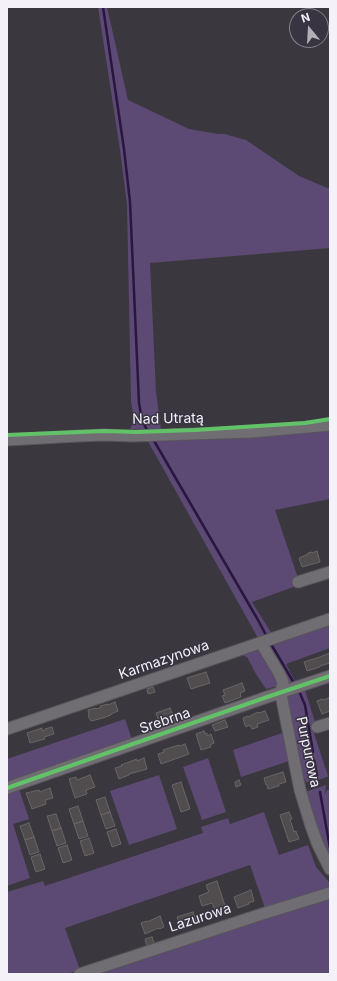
<!DOCTYPE html>
<meta charset="utf-8">
<style>
body{margin:0}
#map{position:relative;width:337px;height:981px;overflow:hidden;background:#3a373e;font-family:Inter,sans-serif}
canvas{display:block}
.frame{position:absolute;inset:0;border:8px solid #f4f1f9;pointer-events:none}
.north{position:absolute;left:289px;top:8px;width:40px;height:40px;box-sizing:border-box;background:#393441;border:1px solid #84808b;border-radius:50%;rotate:342deg;font-size:11px;font-weight:700;line-height:16px;text-align:center;color:#f4f1f9}
.north::after{content:'';display:block;margin:auto;width:14px;height:18px;background:#b3b0b8;clip-path:polygon(50% 0,100% 100%,50% 72%,0 100%)}
</style>
<div id="map">
<canvas width="337" height="981"></canvas>
<div class="frame"></div>
<div class="north">N</div>
</div>
<script>
const c = document.querySelector('canvas').getContext('2d');
c.lineJoin = 'round';
function paint(path, color) { c.fillStyle = color; c.fill(path, 'evenodd'); }
const toPath = rows => new Path2D(rows.map(r => 'M' + r).join(''));
function trace(path, color, width, dash) { c.strokeStyle = color; c.lineWidth = width; c.lineCap = dash ? 'butt' : 'round'; c.setLineDash(dash || []); c.stroke(path); }
function write(font, color, halo, rows, align = 'center') {
  c.font = font + ' Inter,sans-serif'; c.lineWidth = 3; c.setLineDash([]); c.textBaseline = 'middle'; c.strokeStyle = halo; c.fillStyle = color; for (const [text, x, y, turn = 0] of rows) {
    c.save(); c.translate(x, y); c.rotate((+turn || 0) * Math.PI / 180); c.textAlign = isNaN(turn) ? turn : align; if (halo) c.strokeText(text, 0, 0); c.fillText(text, 0, 0); c.restore();
  }
}
const green = toPath([
 [98,7,107,7,128,100,189,129,218,134,225,134,246,140,299,176,330,189,330,248,150,263,156,392,161,429,130,429,134,421,131,401,127,205,120,150],
 [330,429,330,499,275,510,298,578,299,585,252,602,272,634,258,638,146,438],
 [330,623,330,648,286,664,296,683,288,685,268,645],
 [254,648,258,649,278,681,278,686,266,689,256,674,247,657,240,654],
 [301,690,305,690,315,722,311,724,328,776,327,777,312,782,306,782,302,774,290,730,287,695],
 [125,719,133,742,7,785,7,759],
 [282,733,289,761,241,777,233,750],
 [208,758,226,812,202,820,183,767],
 [159,775,177,829,129,845,110,791],
 [326,785,325,794,327,790,330,790,330,862,315,827,305,792],
 [19,789,29,819,13,824,30,878,7,886,7,793],
 [264,812,279,855,308,845,316,867,330,883,330,888,265,908,250,865,65,928,80,970,67,974,7,974,7,892,43,881,45,886,203,833,201,827,228,818,230,824],
 [330,897,330,974,100,974,208,938,228,929]
]);
const stream = toPath([
 [103,7,124,149,130,202,139,403,142,420,147,430],
 [153,439,258,620,266,635],
 [271,644,294,683],
 [299,691,305,705,313,752],
 [314,760,317,775],
 [320,792,330,848]
]);
const building = toPath([
 [317,551,320,562,302,567,299,558,308,554,308,553,312,552,312,553,317,551],
 [330,653,330,663,320,666,320,667,307,671,304,662,317,658,330,653],
 [206,672,210,683,191,689,187,678,206,672],
 [242,683,245,691,240,693,241,697,225,703,222,696,225,695,223,690,242,683],
 [153,687,155,692,148,694,147,689,153,687],
 [330,697,330,711,322,714,317,701,322,699,324,700,330,697],
 [115,702,118,711,111,714,111,715,103,718,91,721,88,716,89,715,88,710,96,708,97,709,101,707,100,706,108,704,108,705,115,702],
 [170,708,175,721,167,724,166,722,160,724,156,713,170,708],
 [265,711,269,720,257,724,258,727,252,729,250,725,246,727,245,725,243,718,248,716,248,717,258,712,259,713,265,711],
 [225,720,228,727,215,731,212,725,225,720],
 [52,727,54,734,44,737,45,739,30,743,27,733,42,728,42,731,45,730,45,729,52,727],
 [204,731,205,734,207,733,207,736,211,734,214,743,210,745,211,747,201,750,196,734,204,731],
 [185,744,189,754,161,764,158,754,164,752,163,750,179,745,180,746,185,744],
 [144,758,147,769,129,774,129,775,119,779,115,768,122,766,121,765,137,759,137,761,144,758],
 [283,772,286,782,279,784,279,786,268,789,267,785,266,785,264,778,283,772],
 [90,775,95,787,86,790,87,794,75,798,69,779,76,777,77,780,90,775],
 [239,780,241,785,236,787,235,782,239,780],
 [181,782,190,809,181,812,172,785,181,782],
 [50,788,53,798,45,800,46,804,32,809,26,793,39,790,40,792,50,788],
 [105,797,110,812,101,815,96,800,105,797],
 [78,806,83,821,74,824,69,809,78,806],
 [110,812,115,826,106,829,101,815,110,812],
 [289,812,292,819,290,819,294,832,296,831,299,839,289,842,280,815,289,812],
 [56,814,61,828,52,831,47,816,56,814],
 [83,821,88,836,79,839,74,824,83,821],
 [29,823,34,837,25,840,20,826,29,823],
 [61,828,66,843,57,846,52,831,61,828],
 [116,829,121,844,112,847,107,832,116,829],
 [34,837,39,852,30,855,25,840,34,837],
 [89,838,94,853,85,856,80,841,89,838],
 [67,845,72,860,63,863,58,848,67,845],
 [40,854,45,869,36,872,31,857,40,854],
 [217,881,225,906,215,910,212,903,202,906,199,896,209,892,206,885,217,881],
 [251,890,254,901,248,903,249,904,238,908,234,897,251,890],
 [193,912,197,923,191,925,191,924,181,929,177,917,193,912],
 [160,916,164,927,159,929,158,928,145,934,141,923,147,921,147,922,160,916],
 [152,937,155,945,147,947,145,939,152,937]
]);
const minor = toPath([
 [7,440,78,436,104,435,132,436,252,432,330,425],
 [298,582,330,572],
 [261,643,279,673,283,682,281,693,283,705,300,790,311,826,318,845,330,869],
 [317,727,330,723],
 [7,729,330,619],
 [7,788,270,696,330,676],
 [80,974,262,914,330,893]
]);
const cycleway = toPath([
 [7,435,104,431,136,432,195,430,305,423,330,419],
 [7,788,270,696,330,676]
]);
const streetNames = [
 ["Nad Utratą",168,419,-1],
 ["Karmazynowa",164,660,-19],
 ["Srebrna",165,721,-19],
 ["Purpurowa",308,752,78],
 ["Lazurowa",200,918,-18]
];
paint(green, '#5c4974');
trace(stream, '#2b1541', 2.5);
paint(building, '#514d4e');
trace(building, '#696566', 1);
trace(minor, '#58565b', 13);
trace(minor, '#706d73', 11);
trace(cycleway, '#61c268', 4);
write('14px', '#f4f1f9', '#393441', streetNames);
</script>
